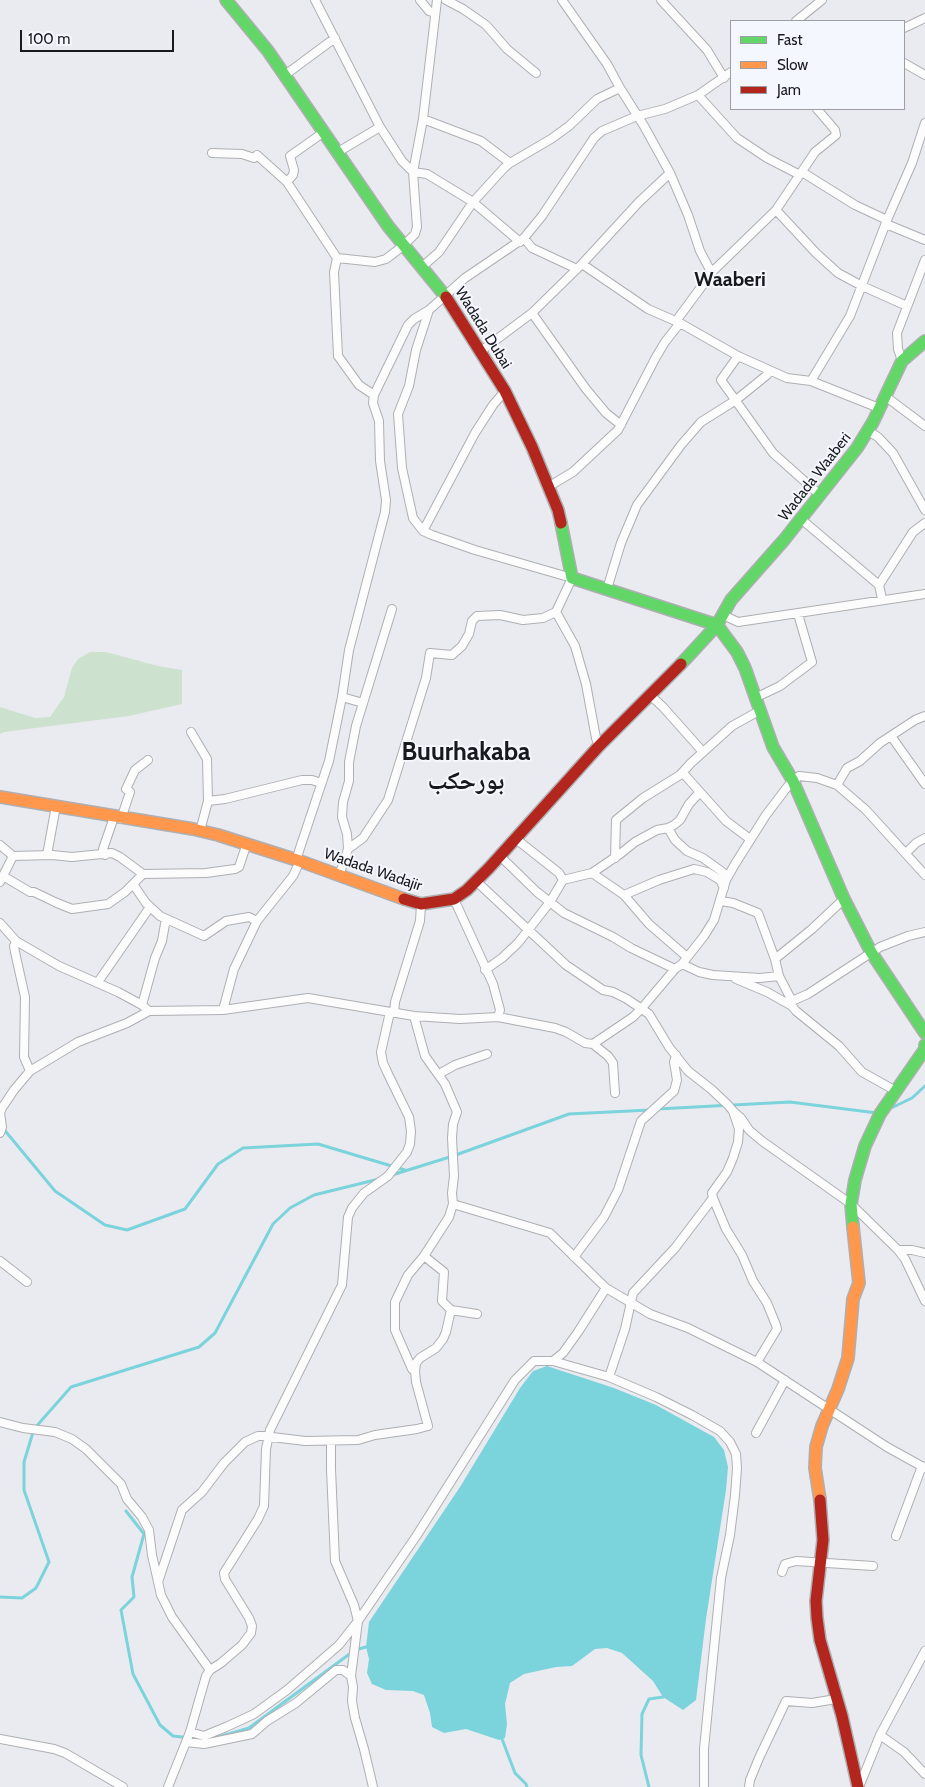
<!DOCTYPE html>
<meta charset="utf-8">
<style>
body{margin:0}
#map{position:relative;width:925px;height:1787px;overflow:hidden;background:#eaebf0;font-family:Cabin,sans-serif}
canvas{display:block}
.legend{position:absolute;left:730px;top:20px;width:175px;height:90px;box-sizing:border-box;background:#f5f7ff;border:1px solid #9d9ea5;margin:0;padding:6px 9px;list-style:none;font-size:15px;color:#18191d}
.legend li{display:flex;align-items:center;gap:10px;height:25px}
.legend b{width:25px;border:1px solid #9d9ea5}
.scale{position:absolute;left:20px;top:30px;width:154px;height:22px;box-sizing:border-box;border:2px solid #18191d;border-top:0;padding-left:6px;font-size:15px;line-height:18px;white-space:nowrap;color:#18191d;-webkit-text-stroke:4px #f5f7ff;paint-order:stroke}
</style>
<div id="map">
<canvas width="925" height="1787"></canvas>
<ul class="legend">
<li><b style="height:6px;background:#63d668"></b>Fast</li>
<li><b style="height:6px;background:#ff974d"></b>Slow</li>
<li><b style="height:6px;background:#b3261e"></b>Jam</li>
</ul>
<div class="scale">100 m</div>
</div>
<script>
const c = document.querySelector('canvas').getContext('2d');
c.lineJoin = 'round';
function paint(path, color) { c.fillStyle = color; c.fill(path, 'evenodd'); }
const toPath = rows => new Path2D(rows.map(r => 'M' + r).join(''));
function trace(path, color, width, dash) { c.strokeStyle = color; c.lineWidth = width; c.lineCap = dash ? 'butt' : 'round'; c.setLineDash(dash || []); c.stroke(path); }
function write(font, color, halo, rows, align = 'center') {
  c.font = font + ' Cabin,"Noto Naskh Arabic",sans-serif'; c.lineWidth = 4; c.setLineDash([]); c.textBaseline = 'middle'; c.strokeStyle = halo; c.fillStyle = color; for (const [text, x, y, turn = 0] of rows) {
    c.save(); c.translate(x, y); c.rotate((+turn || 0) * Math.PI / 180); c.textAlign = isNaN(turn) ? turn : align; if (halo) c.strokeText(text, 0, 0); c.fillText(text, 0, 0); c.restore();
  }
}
const green = toPath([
 [90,652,106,652,158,666,182,670,182,704,129,716,4,732,0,734,0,707,35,718,50,717,64,697,72,668,78,659]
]);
const water = toPath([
 [547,1366,614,1388,656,1405,714,1437,724,1450,728,1467,726,1490,706,1619,696,1700,683,1710,663,1697,653,1681,622,1653,607,1648,595,1649,572,1666,556,1667,524,1674,510,1683,505,1704,507,1724,505,1738,499,1740,466,1729,444,1733,432,1727,430,1713,424,1695,413,1691,386,1690,372,1684,367,1673,369,1659,366,1647,369,1622,460,1487,520,1388,533,1371]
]);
const stream = toPath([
 [657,1109,790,1102,877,1113],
 [887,1110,912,1098,925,1086],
 [2,1127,55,1191,105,1225,127,1230,185,1209,218,1164,243,1148,318,1144,405,1170],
 [392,1175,453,1156,569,1114,650,1110],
 [126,1511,144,1534,132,1577,134,1597,121,1610,133,1674,160,1725,173,1736,209,1740],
 [0,1597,22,1598,36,1588,49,1562,24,1490,24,1462,34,1429,71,1387,199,1347,215,1333,273,1224,290,1208,314,1195,379,1179],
 [215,1738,249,1728,355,1650,366,1647],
 [502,1739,515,1773,526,1784,527,1787],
 [649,1787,641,1755,642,1714,649,1699,663,1697]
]);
const street = toPath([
 [315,0,380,127,402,161,413,172,427,174,473,202,520,242],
 [420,0,429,11,435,13],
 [446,0,463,9,486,25,507,49,536,73],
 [562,0,607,64,620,88,644,126,670,173,688,215,700,251,709,268,713,271],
 [661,0,707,50,724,78],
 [796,21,822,0],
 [904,28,925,18],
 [904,63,925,75],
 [285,75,335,38],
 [698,95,737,138,767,158,800,175],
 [423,119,481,141,510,163],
 [338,152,380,127],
 [212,153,242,154,254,158,257,155,287,182,337,258,334,272,338,356,359,385,374,395],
 [802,172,855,205,887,220],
 [287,182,293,175,294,170,290,156,324,132],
 [776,210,816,253,838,273,862,286,907,306],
 [886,224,925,240],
 [524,238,532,248,577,269],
 [337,258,375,262,386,259,403,246,415,234,417,227,413,172,423,119,437,0],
 [582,264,648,309,680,323,738,356,787,378,811,381,879,408],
 [423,266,439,252,473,202,504,168,510,163,551,139,569,126,597,99,620,88],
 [429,310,416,350,409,386,398,414,402,468,413,518,423,531,432,535,475,550,572,578,556,612,575,646,586,684,596,738,599,746],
 [532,313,586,389,606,413,621,425],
 [676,321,713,271,776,210,815,152,836,135,835,130,817,109],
 [481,351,532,313,582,264,639,202,670,173],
 [738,356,721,380,773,453,820,495],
 [902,361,898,349,897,333,925,260],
 [811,381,850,316,887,220,912,163,925,123],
 [885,396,925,426],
 [868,431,878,437,893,453,925,510],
 [548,487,573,472,618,430,656,357,665,342,680,323],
 [801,519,879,585],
 [423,531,475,433,493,405,505,391],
 [607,589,621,543,637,505,681,445,701,422,736,400,767,375,769,370],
 [882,599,879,585,913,532,925,523],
 [723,615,738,622,925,594],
 [650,695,663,707,703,752],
 [342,697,363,703],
 [755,698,780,686,812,662,798,614],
 [191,732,207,759,208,801,200,831],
 [891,736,925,784],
 [683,773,726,821,750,839],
 [837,785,847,768,860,761,880,743,915,720,925,716],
 [208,801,225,799,302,780,312,780,321,783],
 [121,819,130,792,126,789,135,770,148,760],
 [668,828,675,840,687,851,703,858,728,876],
 [516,839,559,873,563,880],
 [0,845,13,856,0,882],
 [348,849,363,838,388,800,426,678,430,653,452,655,462,646,469,634,472,621,477,616,500,615,523,620,543,618,556,612],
 [906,853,916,843,925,838],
 [47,855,56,806],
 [105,855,103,849,114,817],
 [13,856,52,855,72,857,112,853,120,857,143,874],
 [500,856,537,892,564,913,613,937,631,948,675,969],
 [615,858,616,820,643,798,680,775,691,763,732,726,759,711],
 [296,860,329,761,342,697,349,650,385,512,386,500,380,461,379,421,373,403,374,395,408,325,414,319,429,310,465,278,524,238,542,216,594,138,602,131,637,116,665,109,698,95,731,72],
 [592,873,624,895,649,924,687,957],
 [3,876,30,892,34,892,57,903,72,909,108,904,125,892,143,874,206,873,235,869,239,867,247,843],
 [339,876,348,849,347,834,342,817,343,802,349,781,349,762,356,726,392,609],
 [476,881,566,965,603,990,613,992,627,999,649,1014,669,1047,688,1071,711,1089,728,1105,733,1111,739,1129,738,1142,733,1158,727,1172,712,1193,713,1198,675,1248,633,1293,625,1329,609,1377],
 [133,884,146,903,160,916,204,936,226,921,249,917,257,921],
 [624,895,659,880,694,869,707,872,720,880,724,888],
 [454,899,493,984,500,1010,498,1017],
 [721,901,733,903,758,913,775,959,779,976,792,1001,792,1006,796,1011,839,1046,862,1072,896,1091],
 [0,923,16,941,59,966,118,992,142,1005,149,1011],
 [16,941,14,946,15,952,25,997,24,1057,30,1071],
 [775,959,812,929,844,899],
 [682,964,699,972,713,975,760,978,779,976],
 [485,970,502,958,518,943,550,902,563,880,592,873,620,854,635,842,657,830,668,828,674,825,680,820,689,804,700,792],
 [736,979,767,992,792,1006],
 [98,982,150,907],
 [792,1001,808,994,880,947,908,936,925,932],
 [142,1005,155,958,162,941,165,924,168,920],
 [223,1010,234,969,257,921,293,876,300,861],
 [394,1013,395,1002,420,921,421,904],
 [414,1016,425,1056,445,1084,457,1112,453,1124,452,1138,454,1176,452,1193,453,1204,449,1217,424,1256,408,1275,395,1302,395,1330,412,1369,415,1371],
 [593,1044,608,1056,613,1063,615,1093],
 [439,1074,455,1065,487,1054],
 [733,1111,741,1118,749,1130,762,1141,851,1204,898,1250,905,1259,925,1301],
 [0,1133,2,1127,0,1113,2,1108,14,1090,30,1071,78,1042,127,1023,149,1011,223,1010,308,998,414,1016,460,1019,498,1017,555,1028,566,1032,585,1043,593,1044,633,1017,642,1008,675,969,682,964,704,936,714,920,726,880,735,864,766,815,788,786,799,776,817,778,837,785,866,810,925,875],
 [713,1198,726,1229,742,1255,753,1281,767,1303,776,1325,777,1329,757,1362],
 [453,1204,550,1233,606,1288,650,1314,688,1328,757,1362,887,1447,925,1468],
 [898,1250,912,1250,925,1253],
 [424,1256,444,1272,442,1301,451,1310,477,1314],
 [574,1257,604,1217,618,1190,641,1121,674,1091,677,1080,674,1062,676,1055],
 [0,1261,27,1282],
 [553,1361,563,1353,578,1332,606,1288],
 [0,1422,23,1428,55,1432,72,1439,86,1449,121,1484,127,1499,142,1517,149,1530,152,1555,161,1595,172,1617,210,1670],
 [756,1433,785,1380],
 [331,1441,331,1469,335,1561,354,1605,358,1621,351,1676],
 [896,1536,922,1466],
 [782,1572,785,1564,796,1561,873,1566],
 [158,1582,182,1510,202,1492,224,1463,245,1442,258,1436,264,1436,305,1441,358,1440,375,1435,417,1429,428,1426,416,1382,415,1371,416,1363,420,1358,436,1348,443,1339,446,1332,451,1310],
 [190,1732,204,1736,226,1727,254,1714,287,1690,339,1645,358,1621,417,1535,515,1380,534,1361,553,1361,609,1377,656,1397,692,1415,720,1431,730,1442,736,1454,737,1468,735,1495,730,1535,721,1578,710,1688,704,1749,704,1787],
 [880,1735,904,1752,925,1774],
 [0,1739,54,1749,65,1753,123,1787],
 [186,1742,204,1744,252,1734,267,1721,296,1703,336,1670,343,1670,351,1676,353,1687,352,1701,355,1718,364,1749,373,1787],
 [168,1787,190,1732,206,1676,210,1670,221,1663,242,1645,251,1633,252,1626,249,1618,225,1579,224,1573,258,1519,264,1506,266,1449,270,1430,342,1285,348,1217,352,1208,364,1193,388,1176,407,1152,410,1144,411,1131,409,1117,388,1074,383,1063,381,1052,390,1012],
 [749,1787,750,1780,759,1758,786,1701,812,1703,836,1699],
 [859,1787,880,1735,925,1651]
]);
const fast = toPath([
 [226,0,268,51,388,226,446,297],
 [561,523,572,578,717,625],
 [717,625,737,652,745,668,773,747,793,781,844,899,871,952,925,1033],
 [681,664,717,625,731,600,784,540,857,448,873,422,902,361,925,341],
 [853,1227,851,1204,855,1180,865,1146,880,1114,925,1049,925,1045]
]);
const slow = toPath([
 [0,797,193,829,218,835,300,861,404,899],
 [820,1500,815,1468,816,1447,822,1426,838,1389,848,1358,853,1299,859,1283,853,1227]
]);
const jam = toPath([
 [446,297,505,391,532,447,558,510,561,523],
 [404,899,421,904,454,899,467,890,489,868,599,746,681,664],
 [820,1500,823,1540,816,1601,817,1618,820,1640,842,1716,858,1787]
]);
const streetNames = [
 ["Wadada Dubai",483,328,58],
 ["Wadada Waaberi",815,477,-52],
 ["Wadada Wadajir",373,870,19]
];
const districtNames = [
 ["Waaberi",730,280]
];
const townNames = [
 ["Buurhakaba",466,753],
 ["بورحكب",466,782]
];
paint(green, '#cce1ce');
paint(water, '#7bd3db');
trace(stream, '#7bd3db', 3);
trace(street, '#aeafb2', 10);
trace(fast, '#aeafb2', 14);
trace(slow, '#aeafb2', 14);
trace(jam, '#aeafb2', 14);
trace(street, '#fcfcfd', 8);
trace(fast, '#63d668', 11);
trace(slow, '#ff974d', 11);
trace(jam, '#b3261e', 11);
write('15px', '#18191d', '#f5f7ff', streetNames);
write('bold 20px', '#18191d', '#f5f7ff', districtNames);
write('bold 25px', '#18191d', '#f5f7ff', townNames);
</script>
